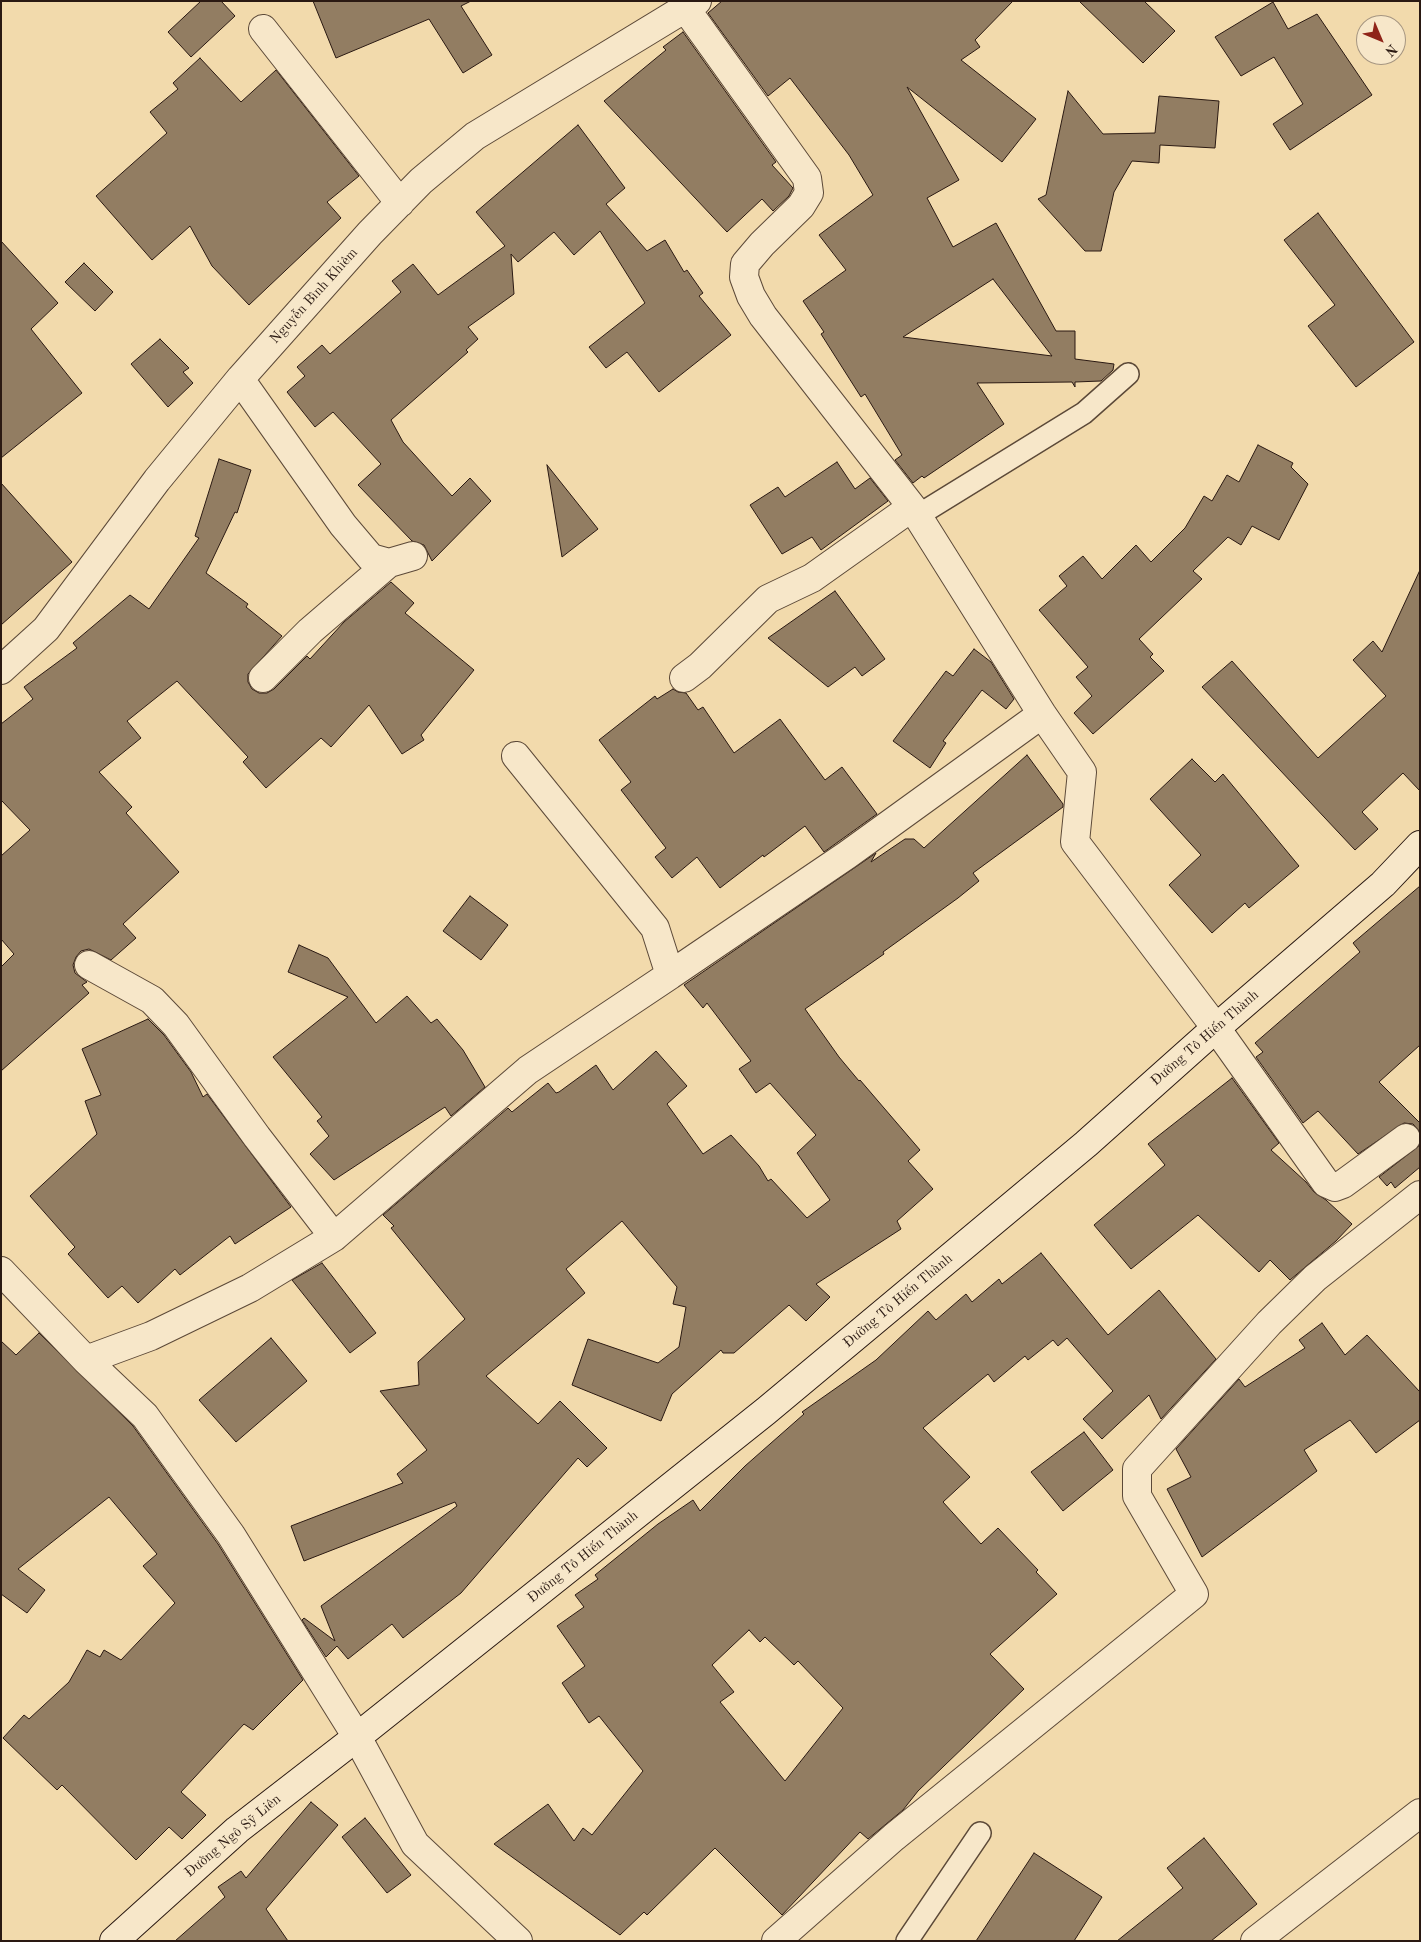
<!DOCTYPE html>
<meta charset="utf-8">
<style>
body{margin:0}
#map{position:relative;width:1421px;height:1942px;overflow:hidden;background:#f2daac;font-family:"Old Standard TT",serif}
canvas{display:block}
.frame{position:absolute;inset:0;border:2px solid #2a1912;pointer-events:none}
.north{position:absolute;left:1356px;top:15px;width:50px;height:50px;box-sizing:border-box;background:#f7e7c9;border:1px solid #a59580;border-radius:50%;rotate:135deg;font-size:14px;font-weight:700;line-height:20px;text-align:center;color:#2a1912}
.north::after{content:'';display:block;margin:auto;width:18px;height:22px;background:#8f2418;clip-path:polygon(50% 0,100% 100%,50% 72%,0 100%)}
</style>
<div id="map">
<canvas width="1421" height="1942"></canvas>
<div class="frame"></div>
<div class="north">N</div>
</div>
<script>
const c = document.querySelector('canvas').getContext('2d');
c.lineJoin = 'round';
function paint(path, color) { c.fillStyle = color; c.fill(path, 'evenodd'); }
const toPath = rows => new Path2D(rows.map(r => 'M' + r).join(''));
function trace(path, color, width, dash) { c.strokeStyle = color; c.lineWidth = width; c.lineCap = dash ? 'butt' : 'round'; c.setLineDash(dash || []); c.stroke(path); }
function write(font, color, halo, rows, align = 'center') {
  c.font = font + ' "Old Standard TT",serif'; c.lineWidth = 4; c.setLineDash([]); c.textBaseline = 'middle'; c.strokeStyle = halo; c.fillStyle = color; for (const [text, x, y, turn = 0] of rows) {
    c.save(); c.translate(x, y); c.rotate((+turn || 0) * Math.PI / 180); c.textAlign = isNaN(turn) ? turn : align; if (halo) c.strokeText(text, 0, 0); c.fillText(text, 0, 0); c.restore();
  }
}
const building = toPath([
 [201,1,221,1,235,16,191,57,168,32,201,1],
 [313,1,471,1,461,6,492,55,463,73,429,19,336,58,313,1],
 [722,1,1013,1,975,40,980,47,961,60,1036,119,1002,162,907,87,959,180,927,198,953,247,996,223,1056,331,1075,331,1075,359,1114,364,1113,370,1101,381,1075,382,1075,387,1072,382,977,383,1004,424,924,478,922,476,913,483,895,460,902,455,865,394,861,397,821,334,824,332,803,301,846,270,819,235,873,195,849,155,790,78,768,96,708,13,722,1],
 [993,279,1052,356,903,337,993,279],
 [1079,1,1144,1,1175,31,1143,63,1079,1],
 [1273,2,1288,29,1317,14,1372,95,1290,150,1273,124,1303,104,1274,57,1241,76,1215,37,1273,2],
 [683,32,776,162,772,165,793,188,789,196,773,211,762,199,727,232,604,101,666,50,663,47,683,32],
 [200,58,241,102,276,70,359,176,327,202,341,218,249,305,212,266,190,226,152,260,96,196,167,133,150,112,178,89,173,83,200,58],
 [1068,91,1103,134,1155,133,1159,96,1219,101,1215,148,1160,145,1159,163,1132,161,1114,192,1101,251,1085,251,1038,199,1046,195,1068,91],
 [578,125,625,188,606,204,647,251,665,240,684,272,687,270,703,293,699,296,731,335,659,392,627,352,606,368,589,347,645,303,600,231,574,255,554,232,518,262,511,254,514,294,468,327,478,339,466,350,468,352,391,420,403,442,452,496,470,478,491,501,432,561,424,545,412,541,358,485,381,464,333,412,315,427,287,392,305,376,297,367,322,345,330,354,401,292,392,281,413,264,438,295,505,246,476,212,578,125],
 [1318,213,1414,342,1356,387,1308,326,1335,305,1284,240,1318,213],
 [1,241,58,303,31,329,82,393,1,458,1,241],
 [84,263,113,292,95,311,65,282,84,263],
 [160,339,189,368,183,372,193,383,168,407,131,364,160,339],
 [1258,445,1293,463,1291,467,1308,484,1279,540,1252,526,1241,545,1228,537,1193,571,1202,579,1139,639,1153,654,1150,657,1164,671,1093,734,1074,713,1092,696,1076,677,1088,667,1039,610,1067,586,1059,576,1083,556,1102,579,1136,545,1151,562,1185,528,1204,496,1212,501,1227,475,1239,482,1258,445],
 [219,459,251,470,237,513,235,512,206,573,248,604,246,607,282,636,248,674,248,682,252,689,259,693,267,693,274,689,307,656,310,659,344,622,391,582,414,603,405,613,474,670,421,735,424,740,402,754,369,705,331,747,321,738,266,788,243,762,248,757,177,681,127,721,141,738,99,772,132,807,126,813,179,872,123,924,136,938,111,960,89,949,81,951,76,957,73,965,75,973,87,982,82,985,89,993,1,1071,1,967,14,954,1,939,1,856,30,830,1,800,1,724,33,699,24,687,77,648,73,643,130,595,149,609,199,538,195,536,219,459],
 [837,462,855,489,870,478,888,501,821,550,812,537,782,554,750,505,778,487,785,497,837,462],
 [547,465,598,529,562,557,547,465],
 [1,483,72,562,1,625,1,483],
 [1420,570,1420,791,1403,773,1362,812,1378,829,1355,850,1202,687,1232,661,1318,758,1386,696,1353,660,1373,641,1382,652,1420,570],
 [835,591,885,659,862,676,855,667,828,687,768,638,835,591],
 [974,649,991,662,1014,699,1006,709,982,690,943,741,946,743,930,768,893,741,946,671,953,676,974,649],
 [673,689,678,692,686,693,698,710,703,707,734,753,780,719,825,780,842,767,877,814,824,852,805,826,764,857,763,855,720,888,697,857,672,878,655,857,666,848,621,790,631,782,599,740,655,696,657,699,673,689],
 [1027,755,1063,804,1063,807,973,873,979,881,958,898,883,952,884,954,805,1009,839,1057,859,1081,860,1080,920,1150,908,1161,933,1189,897,1221,901,1229,816,1284,830,1297,806,1321,789,1305,734,1353,723,1353,721,1350,672,1394,661,1421,572,1385,588,1339,658,1363,679,1347,686,1307,673,1304,677,1287,622,1221,566,1269,585,1293,486,1376,538,1424,560,1401,607,1448,587,1467,578,1458,461,1593,403,1638,392,1624,348,1659,337,1646,326,1657,302,1620,304,1618,335,1641,321,1606,457,1506,455,1502,304,1561,291,1526,403,1483,397,1474,427,1450,380,1391,419,1385,418,1362,465,1319,391,1228,394,1226,383,1215,508,1108,512,1112,548,1083,556,1093,559,1092,596,1065,613,1090,656,1051,687,1086,667,1104,703,1154,731,1135,759,1166,768,1181,771,1179,807,1218,830,1200,797,1153,816,1135,770,1083,756,1093,739,1069,751,1061,707,1003,703,1008,684,985,876,853,871,862,905,839,914,839,924,848,1027,755],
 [1192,759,1215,782,1223,774,1299,866,1249,908,1245,903,1212,933,1169,885,1201,855,1150,799,1192,759],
 [1420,886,1420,1045,1379,1082,1420,1123,1420,1132,1413,1124,1404,1123,1358,1154,1318,1111,1303,1123,1256,1057,1263,1052,1255,1043,1360,952,1353,943,1420,886],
 [470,896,508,925,481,960,443,931,470,896],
 [299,945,328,958,376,1023,407,996,431,1023,437,1019,463,1050,485,1087,451,1116,445,1107,334,1180,310,1154,329,1136,317,1121,322,1117,273,1057,348,997,288,972,299,945],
 [148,1019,164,1035,191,1072,203,1097,207,1094,291,1207,235,1244,230,1236,180,1275,175,1269,138,1303,122,1286,108,1298,68,1254,75,1247,30,1196,97,1134,85,1101,101,1095,82,1049,148,1019],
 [1232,1078,1279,1143,1271,1150,1306,1182,1314,1192,1326,1200,1352,1224,1336,1241,1290,1280,1270,1260,1259,1272,1198,1215,1131,1269,1094,1225,1165,1165,1148,1144,1232,1078],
 [1420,1145,1420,1167,1395,1188,1391,1182,1387,1186,1379,1177,1420,1145],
 [1041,1253,1108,1335,1159,1290,1216,1359,1161,1419,1149,1395,1102,1439,1083,1419,1113,1391,1067,1338,1058,1346,1053,1340,1028,1360,1025,1356,994,1382,988,1374,923,1428,970,1477,943,1502,981,1544,998,1528,1038,1570,1036,1572,1057,1594,990,1654,1024,1689,918,1791,903,1810,868,1839,860,1832,782,1915,715,1848,647,1915,644,1912,620,1935,494,1844,548,1804,574,1841,583,1828,592,1835,643,1771,599,1716,589,1723,562,1683,585,1666,557,1626,584,1607,575,1595,598,1579,595,1575,658,1524,693,1500,700,1511,745,1466,804,1414,802,1412,876,1360,928,1311,936,1320,966,1294,972,1302,999,1279,1002,1284,1041,1253],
 [749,1630,760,1642,765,1637,794,1665,798,1661,843,1708,785,1781,720,1702,734,1692,712,1665,749,1630],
 [322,1263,376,1333,350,1353,292,1280,322,1263],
 [1322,1323,1345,1355,1367,1335,1420,1392,1420,1420,1376,1453,1350,1420,1304,1450,1317,1471,1202,1557,1167,1489,1191,1477,1176,1449,1239,1379,1245,1387,1305,1348,1299,1340,1322,1323],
 [39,1333,133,1426,218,1544,303,1680,253,1730,244,1724,181,1792,206,1815,182,1839,169,1827,136,1860,62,1785,57,1790,3,1738,24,1715,29,1719,69,1682,87,1650,100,1657,104,1650,121,1660,175,1603,143,1566,157,1554,109,1497,18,1569,45,1590,27,1613,1,1594,1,1341,16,1355,39,1333],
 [271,1338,307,1381,236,1442,199,1400,271,1338],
 [1084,1432,1113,1470,1063,1511,1031,1472,1084,1432],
 [311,1802,338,1825,266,1909,288,1941,175,1941,225,1897,218,1887,241,1871,246,1878,311,1802],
 [365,1818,411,1875,387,1893,342,1837,365,1818],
 [1204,1838,1257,1904,1211,1941,1117,1941,1183,1888,1167,1868,1204,1838],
 [1034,1853,1102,1897,1074,1941,976,1941,1034,1853]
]);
const lane = toPath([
 [917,516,1084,413,1128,374],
 [907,1941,980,1833]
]);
const street = toPath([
 [686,9,807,178,809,193,801,206,762,244,745,264,744,277,751,296,763,316,912,507,1042,714,1082,772,1075,842,1216,1028,1326,1183,1335,1187,1343,1184,1406,1138],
 [263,29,400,203],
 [240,379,343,525,371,558,389,563,413,556],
 [1,670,46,629,157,480,240,379,370,233,421,181,475,136,697,1],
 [263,678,310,631,389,563],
 [684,678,700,666,768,599,812,578,912,507],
 [89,965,152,1000,176,1025,257,1137,334,1237],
 [670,975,847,855,1042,714],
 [1,1271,86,1360,145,1416,231,1535,357,1737,415,1844,518,1941],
 [86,1360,151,1336,250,1288,334,1237,528,1070,670,975,655,928,516,756],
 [776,1941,894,1837,1194,1594,1137,1496,1137,1469,1269,1323,1315,1278,1420,1195],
 [1255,1941,1420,1813]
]);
const secondary = toPath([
 [114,1941,237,1830,357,1737,766,1411,1086,1144,1216,1028,1383,884,1420,845]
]);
const streetNames = [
 ["Nguyễn Bình Khiêm",314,296,-48],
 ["Đường Tô Hiến Thành",1205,1038,-41],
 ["Đường Tô Hiến Thành",898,1301,-40],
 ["Đường Tô Hiến Thành",583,1557,-39],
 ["Đường Ngô Sỹ Liên",233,1836,-40]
];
paint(building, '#927d62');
trace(building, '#2a1912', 1);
trace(lane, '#5c4938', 24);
trace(street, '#5c4938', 30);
trace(secondary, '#2a1912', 30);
trace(lane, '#f7e7c9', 21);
trace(street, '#f7e7c9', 28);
trace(secondary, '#f7e7c9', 28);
write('14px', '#2a1912', '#f7e7c9', streetNames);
</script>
